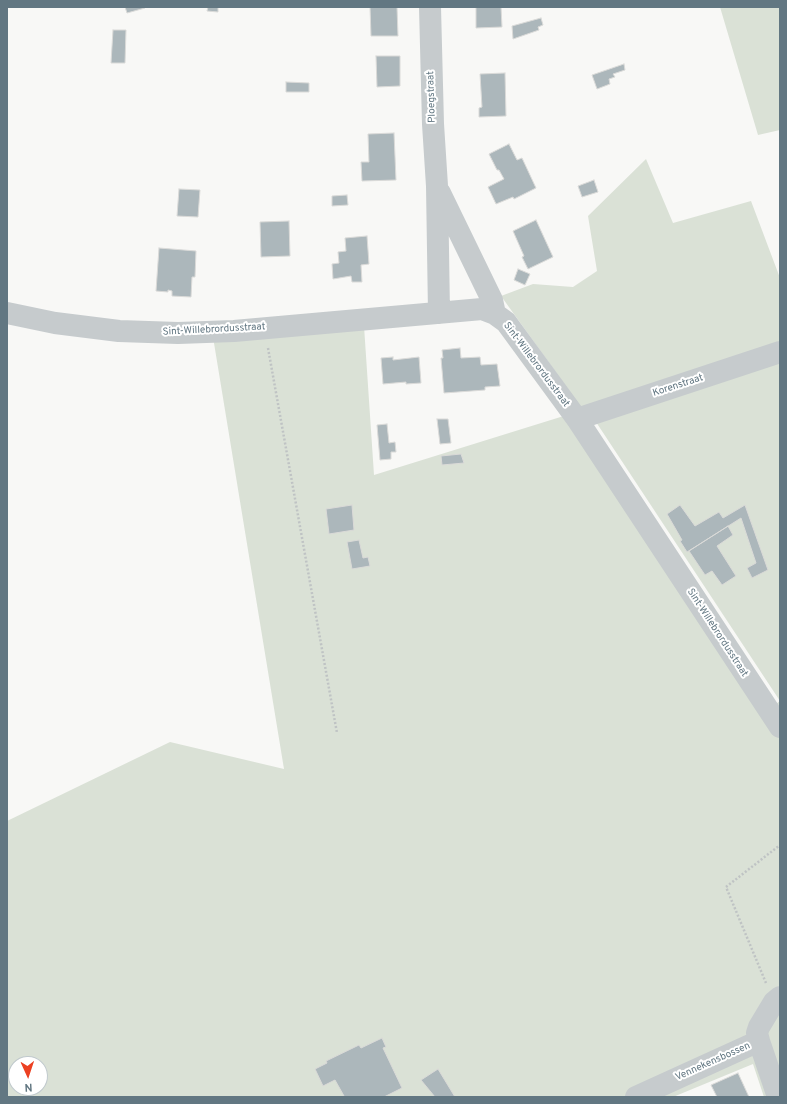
<!DOCTYPE html>
<style>
body{margin:0}
#map{position:relative;width:787px;height:1104px;overflow:hidden;background:#f8f8f6;font-family:Overpass,sans-serif}
canvas{display:block}
.frame{position:absolute;inset:0;border:8px solid #627782;pointer-events:none}
.north{position:absolute;left:8px;top:1056px;width:40px;height:40px;box-sizing:border-box;background:#fff;border:1px solid #c0c9cd;border-radius:50%;rotate:177deg;font-size:11px;font-weight:700;line-height:16px;text-align:center;color:#627782}
.north::after{content:'';display:block;margin:auto;width:14px;height:18px;background:#ec4122;clip-path:polygon(50% 0,100% 100%,50% 72%,0 100%)}
</style>
<div id="map">
<canvas width="787" height="1104"></canvas>
<div class="frame"></div>
<div class="north">N</div>
</div>
<script>
const c = document.querySelector('canvas').getContext('2d');
c.lineJoin = 'round';
function paint(path, color) { c.fillStyle = color; c.fill(path, 'evenodd'); }
const toPath = rows => new Path2D(rows.map(r => 'M' + r).join(''));
function trace(path, color, width, dash) { c.strokeStyle = color; c.lineWidth = width; c.lineCap = dash ? 'butt' : 'round'; c.setLineDash(dash || []); c.stroke(path); }
function write(font, color, halo, rows, align = 'center') {
  c.font = font + ' Overpass,sans-serif'; c.lineWidth = 4; c.setLineDash([]); c.textBaseline = 'middle'; c.strokeStyle = halo; c.fillStyle = color; for (const [text, x, y, turn = 0] of rows) {
    c.save(); c.translate(x, y); c.rotate((+turn || 0) * Math.PI / 180); c.textAlign = isNaN(turn) ? turn : align; if (halo) c.strokeText(text, 0, 0); c.fillText(text, 0, 0); c.restore();
  }
}
const green = toPath([
 [720,7,780,7,780,130,758,135],
 [646,159,673,223,751,201,780,278,780,344,570,423,766,711,780,701,596,422,780,362,780,1097,764,1097,753,1064,673,1097,7,1097,7,821,170,742,284,769,213,337,364,326,374,475,583,410,501,296,533,284,573,287,597,271,588,216],
 [16,1064,40,1064,40,1088,16,1088]
]);
const building = toPath([
 [125,7,145,7,145,8,127,13,125,7],
 [208,7,218,7,218,12,207,11,208,7],
 [370,7,397,7,398,36,371,36,370,7],
 [476,7,501,7,502,27,476,28,476,7],
 [541,18,543,25,538,27,539,30,513,39,512,26,541,18],
 [113,30,126,30,125,63,111,63,113,30],
 [376,56,400,56,400,86,377,87,376,56],
 [624,64,625,70,613,74,615,77,609,79,610,84,597,89,592,75,624,64],
 [505,73,506,116,479,117,479,108,482,107,480,74,505,73],
 [286,82,309,83,309,92,286,92,286,82],
 [394,133,396,180,362,181,361,162,369,162,368,134,394,133],
 [509,144,517,160,522,158,536,188,514,199,513,197,496,204,488,187,504,179,499,170,497,170,489,154,509,144],
 [594,180,598,192,582,197,578,186,594,180],
 [179,189,200,190,198,217,177,216,179,189],
 [347,195,348,205,332,206,332,196,347,195],
 [536,220,553,257,528,269,522,257,524,256,513,231,536,220],
 [289,221,290,256,261,257,260,222,289,221],
 [367,236,369,264,361,265,362,282,352,282,351,276,333,279,332,264,339,263,338,252,346,251,345,238,367,236],
 [159,248,196,251,195,277,192,277,191,297,172,296,172,291,168,290,168,292,156,291,159,248],
 [518,269,530,274,525,285,514,280,518,269],
 [460,348,461,358,480,357,481,365,497,364,500,386,485,387,485,390,444,393,441,358,443,358,442,350,460,348],
 [393,357,393,360,419,357,421,383,406,384,406,382,383,384,381,358,393,357],
 [437,419,448,419,451,443,440,444,437,419],
 [387,424,389,443,395,442,396,452,391,452,391,459,380,460,377,425,387,424],
 [461,454,464,463,442,465,441,456,461,454],
 [352,505,354,530,329,534,326,509,352,505],
 [680,505,695,526,719,512,723,518,745,505,768,570,752,578,747,568,756,563,741,518,687,552,680,541,682,540,667,514,680,505],
 [728,526,733,535,717,546,736,576,722,585,712,571,705,575,689,551,728,526],
 [359,540,363,558,368,557,370,566,352,569,347,542,359,540],
 [382,1038,386,1047,383,1048,402,1088,384,1097,341,1097,344,1096,335,1080,323,1086,315,1069,327,1063,326,1061,359,1045,361,1048,382,1038],
 [438,1069,455,1097,435,1097,421,1080,438,1069],
 [738,1073,749,1097,717,1097,711,1085,738,1073]
]);
const path = toPath([
 [268,348,337,733],
 [766,983,726,887,780,845]
]);
const minor = toPath([
 [430,7,433,124,437,186,439,313],
 [440,193,492,300,495,314],
 [7,313,55,323,119,331,178,333,234,331,482,309,495,314,506,322,577,419,780,727],
 [577,419,780,352],
 [759,1041,757,1033,759,1027,774,1002,780,997],
 [636,1097,759,1041,778,1097]
]);
const streetNames = [
 ["Ploegstraat",432,97,-92],
 ["Sint-Willebrordusstraat",214,330,-3],
 ["Sint-Willebrordusstraat",536,365,53],
 ["Korenstraat",678,386,-18],
 ["Sint-Willebrordusstraat",717,633,57],
 ["Vennekensbossen",713,1062,-24]
];
paint(green, '#dae1d6');
paint(building, '#acb7bb');
trace(building, '#dadad8', 1);
trace(path, '#bfc3c4', 2.5, [2, 2]);
trace(minor, '#c6cbcd', 22);
write('10px', '#627782', '#fff', streetNames);
</script>
